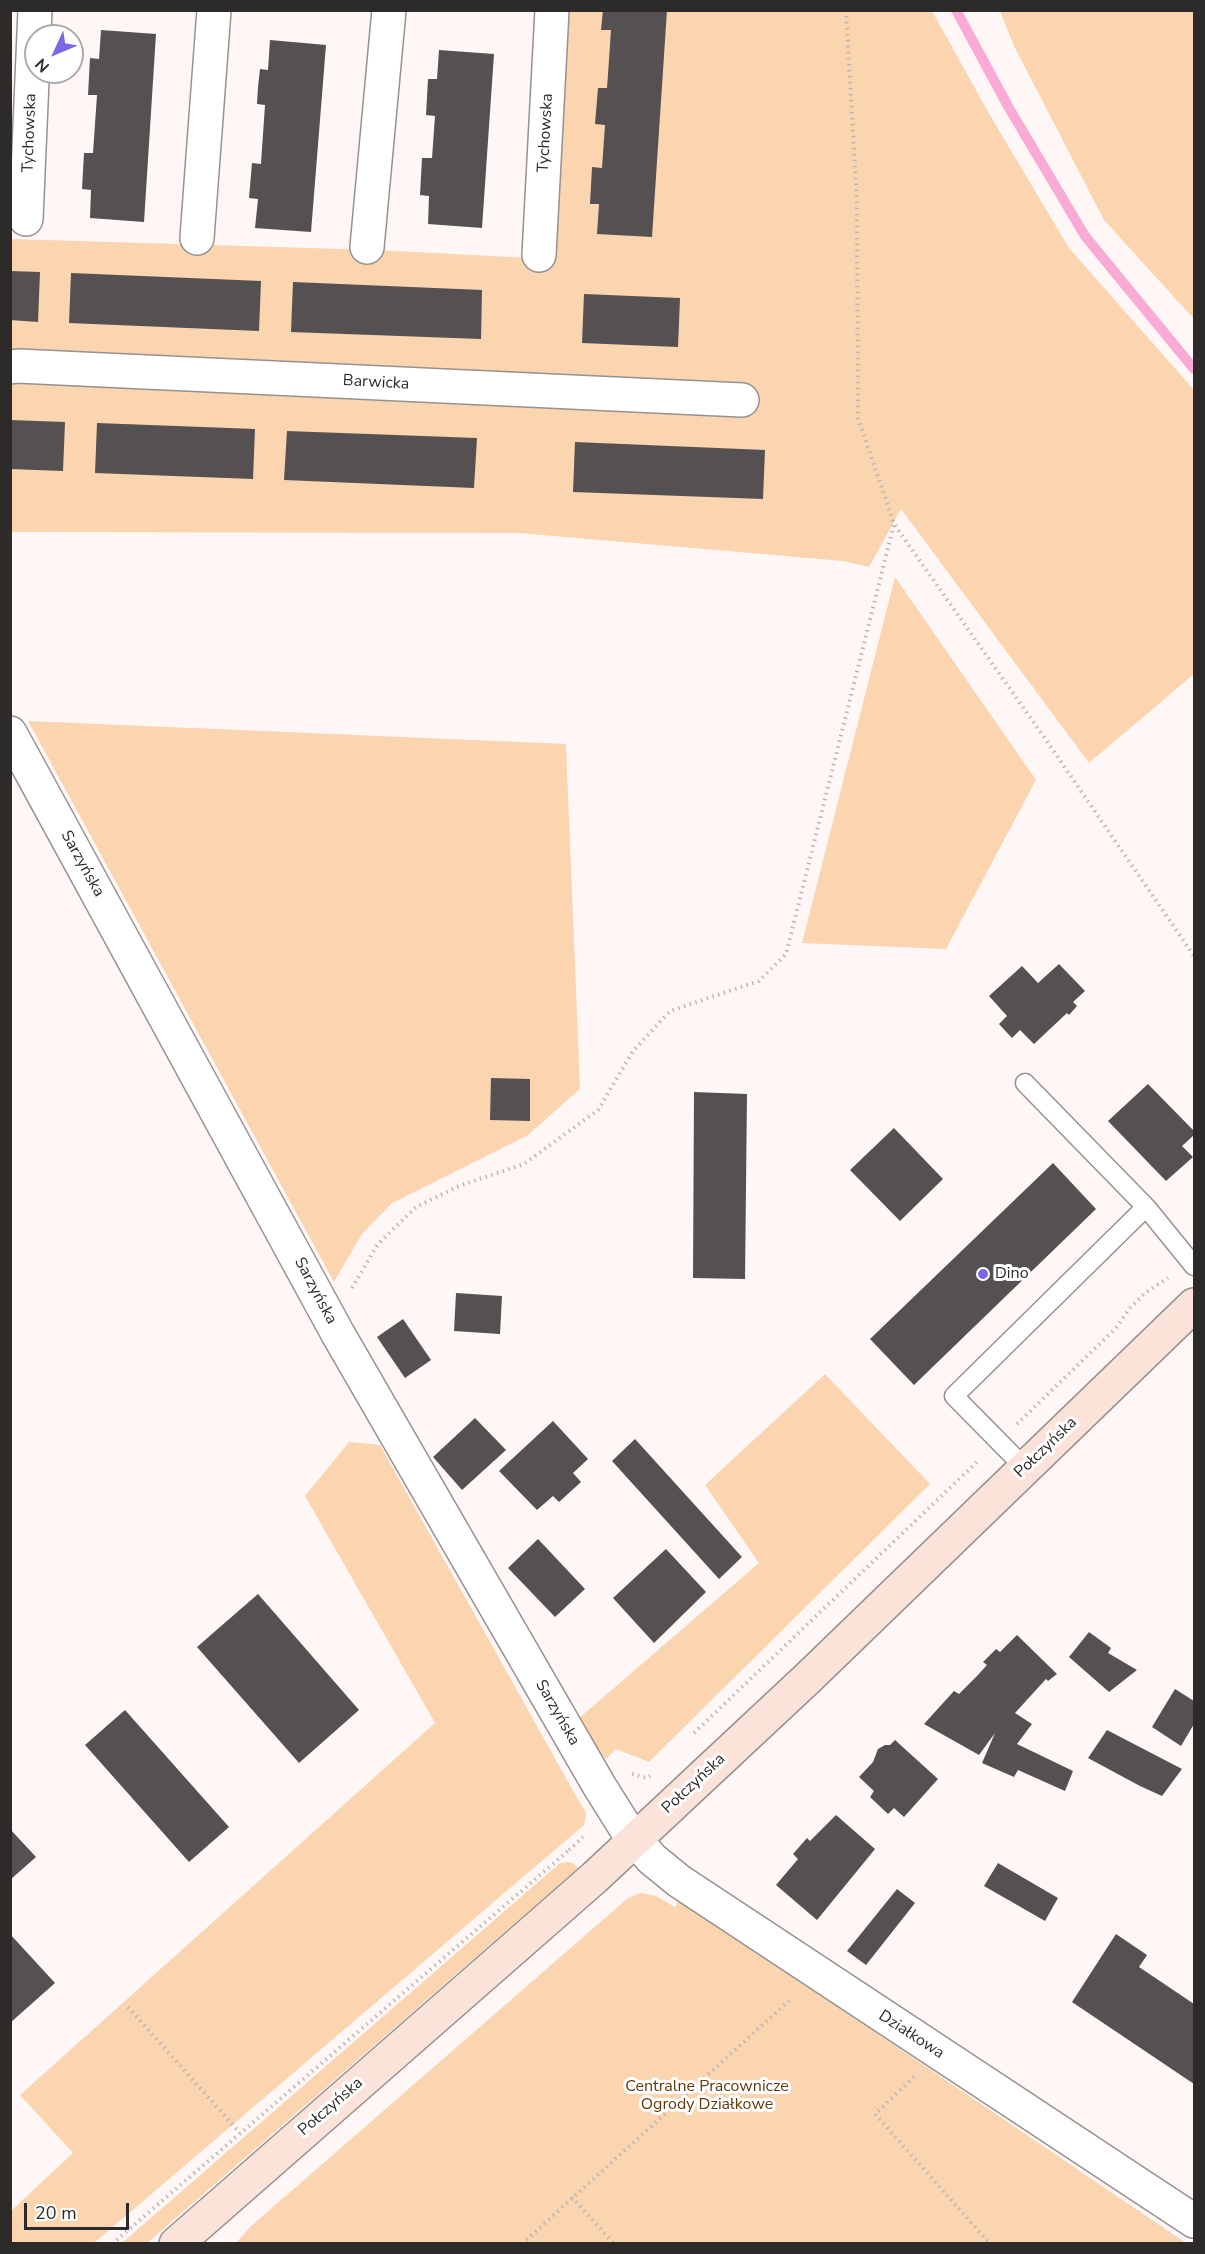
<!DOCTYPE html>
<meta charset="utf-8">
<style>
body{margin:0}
#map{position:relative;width:1205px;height:2254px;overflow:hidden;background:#fef7f6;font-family:"Nunito Sans",sans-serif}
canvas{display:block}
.frame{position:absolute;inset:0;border:12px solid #2d2b2a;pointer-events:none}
.north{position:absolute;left:24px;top:24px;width:60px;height:60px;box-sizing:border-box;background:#fff;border:2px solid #abaaaa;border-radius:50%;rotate:226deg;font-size:16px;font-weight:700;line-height:24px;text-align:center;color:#2d2b2a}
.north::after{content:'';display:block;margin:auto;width:21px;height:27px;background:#7a67e3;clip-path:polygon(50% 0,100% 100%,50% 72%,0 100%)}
.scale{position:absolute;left:24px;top:2203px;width:105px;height:27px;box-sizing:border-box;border:3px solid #2d2b2a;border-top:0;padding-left:8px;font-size:18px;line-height:21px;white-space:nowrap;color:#2d2b2a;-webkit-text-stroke:4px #fff;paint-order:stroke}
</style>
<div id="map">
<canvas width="1205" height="2254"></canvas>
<div class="frame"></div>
<div class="north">N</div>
<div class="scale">20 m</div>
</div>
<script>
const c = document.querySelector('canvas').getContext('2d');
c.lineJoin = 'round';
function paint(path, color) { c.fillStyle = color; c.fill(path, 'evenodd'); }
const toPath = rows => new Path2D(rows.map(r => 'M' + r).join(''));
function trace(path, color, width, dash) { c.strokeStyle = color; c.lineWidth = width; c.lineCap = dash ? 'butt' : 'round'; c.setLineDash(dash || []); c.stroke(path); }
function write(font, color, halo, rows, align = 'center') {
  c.font = font + ' "Nunito Sans",sans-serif'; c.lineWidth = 6; c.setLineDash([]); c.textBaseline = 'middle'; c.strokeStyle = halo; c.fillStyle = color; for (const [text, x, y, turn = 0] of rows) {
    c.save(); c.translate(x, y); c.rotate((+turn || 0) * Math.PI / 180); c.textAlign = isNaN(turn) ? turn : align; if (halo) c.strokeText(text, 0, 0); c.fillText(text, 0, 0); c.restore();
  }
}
const green = toPath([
 [566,11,932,11,991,117,1069,248,1194,390,1194,674,1089,763,901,509,869,567,843,561,519,533,11,532,11,239,375,250,550,259],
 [1000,11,1194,11,1194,319,1104,220,1014,46],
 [895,577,1036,780,946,949,802,943],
 [28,721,566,744,580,1089,528,1135,392,1203,362,1234,334,1282],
 [825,1374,930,1484,649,1762,616,1749,606,1759,589,1740,578,1719,759,1563,705,1485],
 [349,1442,380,1445,576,1796,586,1813,584,1825,94,2243,11,2243,11,2211,73,2153,20,2095,435,1723,305,1496],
 [567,1862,573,1863,578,1868,147,2243,122,2243,560,1863],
 [641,1893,656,1896,675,1907,682,1896,695,1910,1186,2243,235,2244,250,2227,628,1898]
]);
const stream = toPath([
 [956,10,1009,108,1085,236,1194,369]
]);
const building = toPath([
 [603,10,667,10,652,237,597,234,599,204,590,204,592,167,602,168,605,125,595,124,598,88,607,88,609,60,611,30,601,30],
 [101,30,156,34,144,222,90,218,91,190,82,189,84,153,93,153,97,95,88,95,90,58,99,59],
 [270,40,326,45,311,232,255,228,258,199,249,198,252,163,261,164,265,105,257,104,258,87,260,69,268,70],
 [439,50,494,54,482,228,428,224,429,196,420,195,422,158,432,158,435,116,426,115,428,79,437,79],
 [10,271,40,272,38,322,10,320],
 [71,273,261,281,259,331,69,323],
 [293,282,482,290,481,339,291,332],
 [584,294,680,298,678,347,582,343],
 [10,420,65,422,63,471,10,469],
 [97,423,255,429,253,479,95,473],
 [287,431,477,438,474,488,284,480],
 [575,442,765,450,763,499,573,492],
 [1059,964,1085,991,1073,1002,1077,1006,1069,1015,1067,1013,1034,1044,1020,1030,1012,1038,999,1024,1007,1016,989,996,1022,966,1038,983],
 [491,1078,530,1079,530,1121,490,1120],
 [1148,1084,1194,1131,1194,1135,1182,1146,1193,1157,1166,1181,1108,1121],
 [694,1092,747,1094,745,1279,693,1278],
 [894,1128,943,1179,900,1221,850,1170],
 [1053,1163,1096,1209,914,1385,870,1339],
 [456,1293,502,1296,500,1334,454,1331],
 [403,1319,431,1360,405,1378,377,1337],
 [475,1418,506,1450,462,1490,433,1457],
 [553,1421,588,1459,573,1473,581,1482,559,1502,553,1496,537,1510,499,1471],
 [635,1439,742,1557,719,1579,612,1461],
 [538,1539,585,1589,555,1617,508,1568],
 [666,1549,706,1592,654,1643,613,1598],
 [258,1594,359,1710,299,1763,197,1647],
 [1089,1632,1111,1648,1108,1653,1137,1670,1109,1692,1069,1657],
 [1017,1635,1057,1674,1048,1681,1046,1679,1015,1713,1032,1724,1017,1744,1073,1771,1065,1791,1018,1770,1014,1777,982,1763,995,1733,979,1755,924,1724,954,1691,959,1694,977,1676,987,1665,983,1662,996,1649,1000,1652],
 [1175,1689,1194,1701,1194,1724,1181,1746,1152,1727],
 [125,1710,229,1827,189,1862,85,1745],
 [1107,1730,1182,1769,1162,1796,1140,1786,1088,1758],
 [895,1740,938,1779,904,1817,894,1808,888,1814,870,1797,874,1791,859,1777,873,1762,878,1749,885,1745,890,1745],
 [836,1815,875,1849,817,1920,776,1885,798,1859,793,1854,807,1838,810,1841],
 [10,1829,36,1857,10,1880],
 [998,1863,1058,1898,1045,1921,984,1886],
 [897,1889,915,1903,866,1965,847,1951],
 [10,1934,55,1983,10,2023],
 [1116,1934,1147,1955,1139,1967,1194,2004,1194,2084,1072,2002]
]);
const path = toPath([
 [846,10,857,204,858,418,894,524,1046,740,1194,956],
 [352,1288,378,1244,416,1207,459,1186,524,1164,598,1110,633,1051,670,1011,759,981,786,954,894,524],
 [1017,1424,1116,1328,1130,1308,1145,1293,1168,1278],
 [694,1733,979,1460],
 [632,1774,647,1778,650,1776],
 [569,1850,583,1837],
 [128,2007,240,2133],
 [914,2077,875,2114,990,2244],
 [572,2197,614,2244],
 [112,2244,569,1850],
 [522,2244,792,1998]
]);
const service = toPath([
 [1025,1083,1146,1207,1194,1266],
 [1025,1468,954,1396,1146,1207]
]);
const minor = toPath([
 [26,219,35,10],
 [197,238,214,10],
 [367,247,389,10],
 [539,255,552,10],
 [10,367,18,366,742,400],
 [10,733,338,1334,600,1787,627,1830,652,1859,679,1881,1194,2221]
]);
const secondary = toPath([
 [176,2244,594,1878,808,1678,1194,1305]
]);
const markers = [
 [983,1274,6,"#7a67e3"]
];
const streetNames = [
 ["Tychowska",30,133,-88],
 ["Tychowska",546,133,-87],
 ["Barwicka",376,383,3],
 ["Sarzyńska",82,864,61],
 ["Sarzyńska",315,1291,62],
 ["Połczyńska",1046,1448,-44],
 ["Sarzyńska",557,1713,60],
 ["Połczyńska",694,1784,-43],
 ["Działkowa",911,2035,33],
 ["Połczyńska",331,2107,-41]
];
const poiNames = [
 ["Dino",995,1274]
];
const parkNames = [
 ["Centralne Pracownicze",707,2087],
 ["Ogrody Działkowe",707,2105]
];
paint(green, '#fbd4b0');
trace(stream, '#f9abd6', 10);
paint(building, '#555051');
trace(service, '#979190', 21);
trace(minor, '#979190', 36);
trace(secondary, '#979190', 36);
trace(path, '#bbb6b5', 4, [1.5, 4.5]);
trace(service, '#fff', 18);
trace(minor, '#fff', 33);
trace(secondary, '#fbe3d9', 33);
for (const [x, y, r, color] of markers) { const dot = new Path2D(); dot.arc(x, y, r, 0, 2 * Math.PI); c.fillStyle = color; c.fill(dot); trace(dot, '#fff', 2); }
write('16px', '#2d2b2a', '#fff', streetNames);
write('16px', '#2d2b2a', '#fff', poiNames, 'left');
write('16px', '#623909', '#fff', parkNames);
</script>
